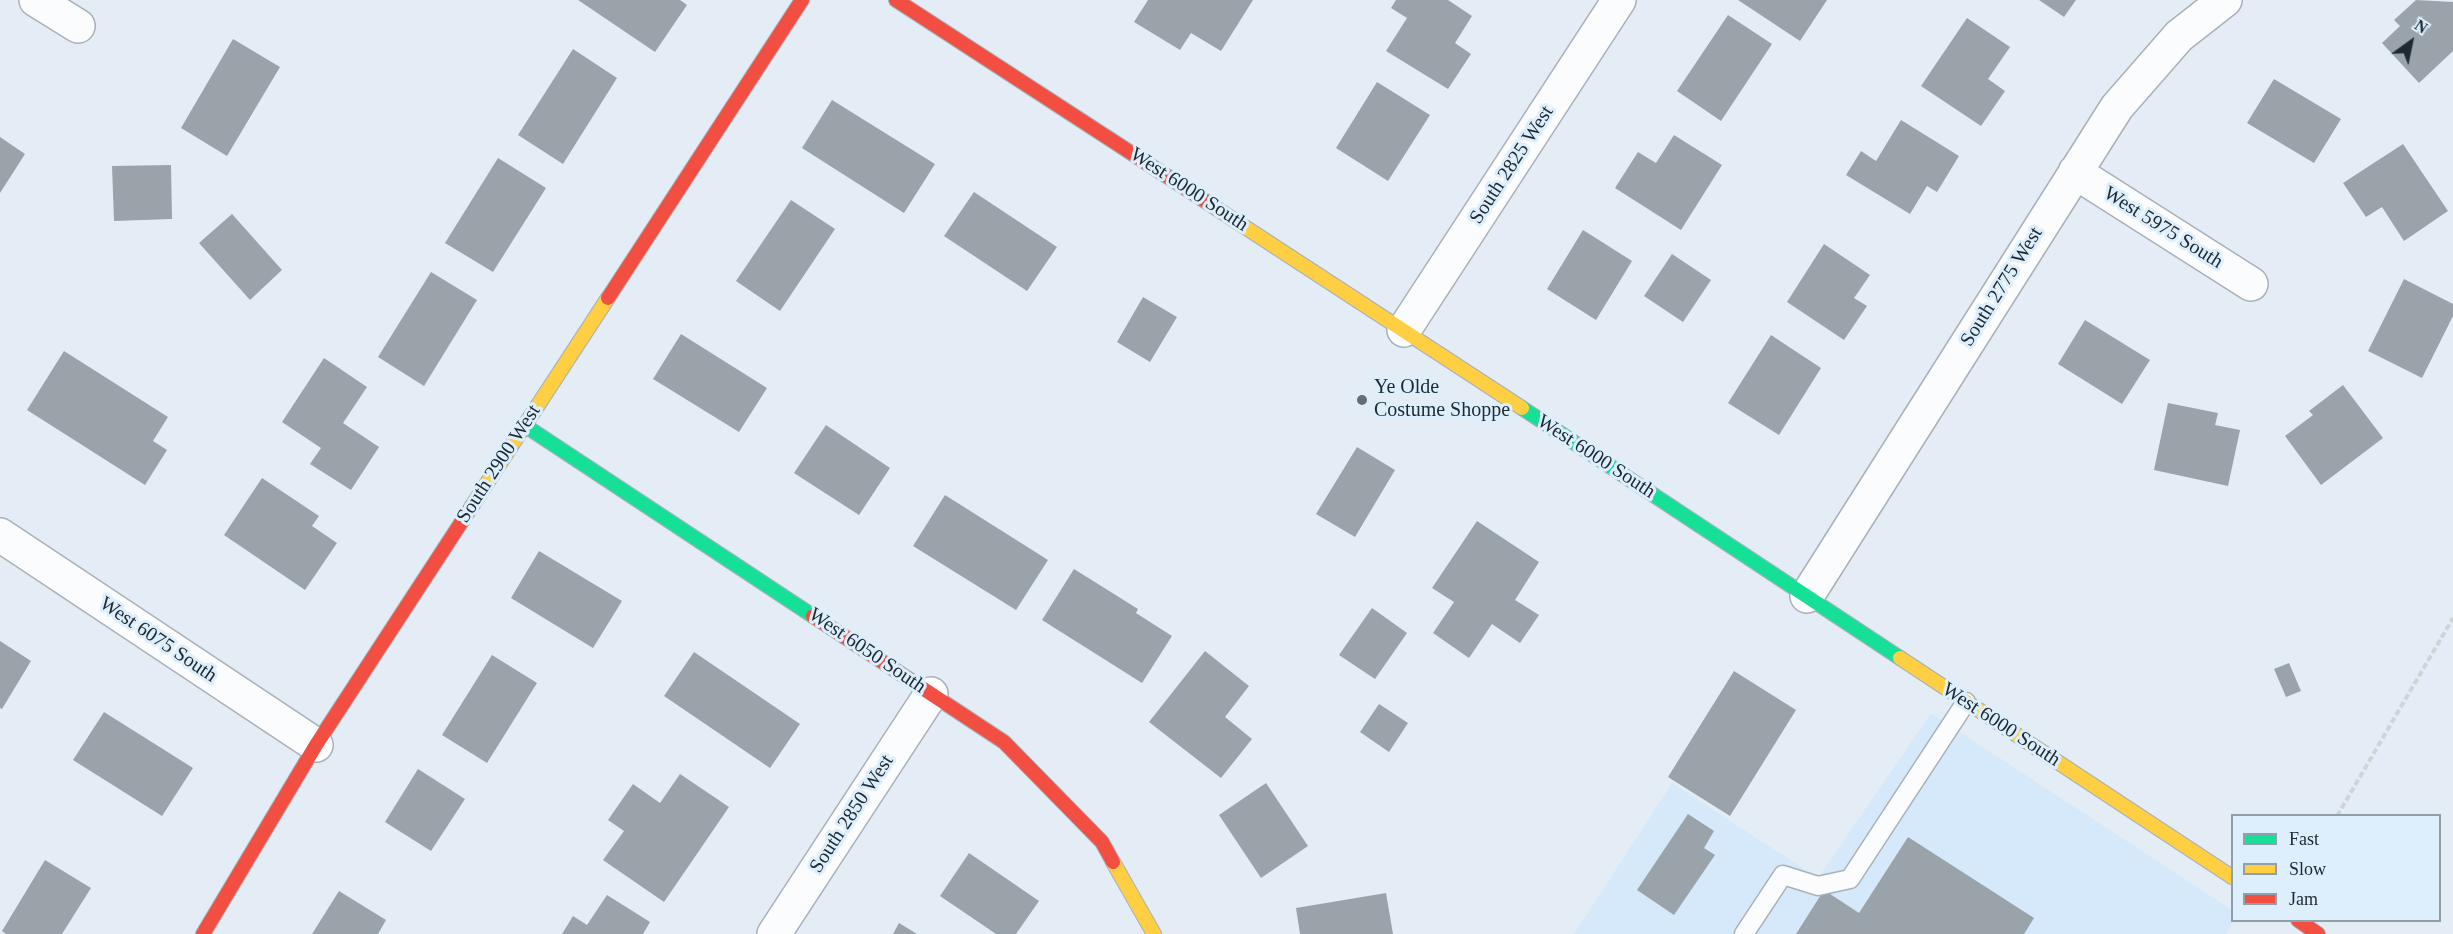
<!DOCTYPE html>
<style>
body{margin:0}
#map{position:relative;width:2453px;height:934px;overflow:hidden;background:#e4edf5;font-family:"Times New Roman",serif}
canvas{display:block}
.legend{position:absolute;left:2231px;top:814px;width:210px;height:108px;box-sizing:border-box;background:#ddeefc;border:2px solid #919fab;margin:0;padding:8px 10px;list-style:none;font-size:18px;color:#1e2931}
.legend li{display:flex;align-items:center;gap:12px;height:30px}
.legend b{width:30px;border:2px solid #919fab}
.north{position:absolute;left:2381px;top:12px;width:60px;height:60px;-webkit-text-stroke:4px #ddeefc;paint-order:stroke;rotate:33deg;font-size:16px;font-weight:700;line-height:24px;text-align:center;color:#1e2931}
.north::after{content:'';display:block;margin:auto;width:21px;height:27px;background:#1e2931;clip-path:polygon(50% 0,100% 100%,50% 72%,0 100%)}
</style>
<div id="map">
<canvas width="2453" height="934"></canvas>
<ul class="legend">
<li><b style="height:8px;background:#16e098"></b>Fast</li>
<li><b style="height:8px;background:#ffcf43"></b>Slow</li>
<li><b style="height:8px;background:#f24e42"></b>Jam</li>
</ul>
<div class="north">N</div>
</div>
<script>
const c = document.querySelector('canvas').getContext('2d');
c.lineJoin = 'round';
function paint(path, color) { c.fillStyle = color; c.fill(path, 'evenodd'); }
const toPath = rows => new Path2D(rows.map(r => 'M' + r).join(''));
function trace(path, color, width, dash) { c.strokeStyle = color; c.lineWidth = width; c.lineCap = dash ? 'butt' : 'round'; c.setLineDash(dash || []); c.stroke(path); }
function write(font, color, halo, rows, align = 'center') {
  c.font = font + ' "Times New Roman",serif'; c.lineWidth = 6; c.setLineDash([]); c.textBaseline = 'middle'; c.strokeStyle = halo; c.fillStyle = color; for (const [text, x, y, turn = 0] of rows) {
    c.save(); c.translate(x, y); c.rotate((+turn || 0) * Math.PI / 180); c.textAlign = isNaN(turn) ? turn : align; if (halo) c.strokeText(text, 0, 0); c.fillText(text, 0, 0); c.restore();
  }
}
const built = toPath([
 [1931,713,2232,910,2234,921,2226,934,1574,934,1672,783,1818,878]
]);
const building = toPath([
 [578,0,680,0,687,5,655,52],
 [1148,0,1253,0,1221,51,1191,33,1180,50,1134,22],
 [1396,0,1448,0,1472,16,1455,43,1471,54,1448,89,1386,51,1407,18,1391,8],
 [1738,0,1827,0,1800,41],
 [2039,0,2076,0,2064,17],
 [2416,0,2453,2,2453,51,2419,83,2382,43,2400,26,2394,20],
 [1728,15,1772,44,1721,121,1677,91],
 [1967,18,2010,47,1988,79,2005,91,1981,126,1921,86],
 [233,39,280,67,227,156,181,128],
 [573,49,617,78,563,164,518,135],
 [2274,79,2341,119,2314,163,2247,123],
 [1377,82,1430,115,1388,181,1336,148],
 [832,100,935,164,904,213,802,148],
 [1901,120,1959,156,1937,192,1927,186,1910,214,1846,175,1861,151,1876,161],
 [1674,135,1722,165,1681,230,1615,188,1638,152,1656,163],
 [0,137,25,154,0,193],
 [2403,144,2448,211,2404,241,2382,207,2366,217,2343,183],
 [498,158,546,188,493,272,445,243],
 [171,165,172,219,114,221,112,166],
 [974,192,1057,247,1027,291,944,236],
 [791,200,835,229,780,311,736,281],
 [232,214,282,270,250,300,199,243],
 [1583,230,1632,261,1596,320,1547,289],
 [1824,244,1870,275,1854,298,1867,306,1844,340,1787,302],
 [1672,254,1711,280,1683,322,1644,296],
 [431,272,477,300,424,386,378,357],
 [2404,279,2453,304,2453,316,2422,378,2368,351],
 [1143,297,1177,317,1150,362,1117,342],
 [2085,320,2150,360,2122,404,2058,364],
 [681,334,767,388,739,432,653,379],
 [1771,335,1821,368,1779,435,1728,403],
 [64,351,168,417,153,441,167,450,145,485,27,410],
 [324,358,367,387,343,423,379,447,351,490,310,464,321,448,282,422],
 [2343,385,2383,438,2321,485,2285,436,2313,415,2309,411],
 [2168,403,2218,413,2215,425,2240,430,2228,486,2154,470],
 [826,425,890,468,859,515,794,473],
 [1357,447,1395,470,1355,537,1316,514],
 [262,478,319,516,312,526,337,543,305,590,224,535],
 [945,495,1048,560,1016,610,913,546],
 [1477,521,1539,562,1515,600,1539,615,1520,643,1492,624,1469,658,1433,633,1454,602,1432,588],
 [539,551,622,601,593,648,511,598],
 [1074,569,1138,609,1136,613,1172,636,1142,683,1042,620],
 [1372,608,1407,633,1375,679,1339,655],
 [0,641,31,661,2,709,0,708],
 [1205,651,1249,686,1225,717,1252,739,1221,778,1149,722],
 [694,652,800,724,770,768,664,696],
 [492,655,537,683,487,763,442,735],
 [2289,663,2301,691,2286,697,2274,669],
 [1734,671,1796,710,1730,816,1668,777],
 [1379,704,1408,723,1389,752,1360,732],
 [104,712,193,768,162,816,73,760],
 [418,769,465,799,431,851,385,822],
 [680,774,729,807,664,902,603,860,624,831,608,820,633,784,660,803],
 [1266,783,1308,846,1261,878,1219,815],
 [1688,814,1714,831,1704,848,1715,855,1674,915,1637,890],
 [1908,837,2034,918,2024,934,1796,934,1824,890,1859,913],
 [969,853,1039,901,1016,934,996,934,940,896],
 [45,860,91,888,62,934,6,934,2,931],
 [339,891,386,920,378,934,312,934],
 [1386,893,1393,934,1300,934,1296,908],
 [607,895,650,922,643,934,562,934,573,916,587,925],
 [899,923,917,934,893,934]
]);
const path = toPath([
 [2337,816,2453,618]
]);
const lane = toPath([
 [1744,934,1783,875,1818,886,1850,879,1966,702]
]);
const street = toPath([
 [36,0,78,26],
 [2075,172,2251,284],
 [1404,330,1619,0],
 [0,535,316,745],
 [1807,596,2117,107,2179,36,2225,0],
 [774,934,931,694]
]);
const fast = toPath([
 [1522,408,1900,658],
 [524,425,813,616]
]);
const slow = toPath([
 [1205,201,1522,408],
 [472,506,608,298],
 [1900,658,2232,877],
 [1113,862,1154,934]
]);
const jam = toPath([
 [896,0,1205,201],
 [608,298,802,0],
 [813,616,1004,742,1102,842,1113,862],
 [2298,920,2318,934],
 [203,934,316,745,472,506]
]);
const markers = [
 [1362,400,6,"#636e76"]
];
const streetNames = [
 ["South 2825 West",1512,165,-57],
 ["West 6000 South",1189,190,33],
 ["West 5975 South",2163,228,32],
 ["South 2775 West",2002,287,-58],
 ["West 6000 South",1596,457,33],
 ["South 2900 West",499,464,-57],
 ["West 6075 South",158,640,34],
 ["West 6050 South",867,651,34],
 ["West 6000 South",2001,725,33],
 ["South 2850 West",852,814,-57]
];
const poiNames = [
 ["Ye Olde",1374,388],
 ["Costume Shoppe",1374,411]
];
paint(built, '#d6e9fa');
paint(building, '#9aa3aa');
trace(lane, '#a8b1b9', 21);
trace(street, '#a8b1b9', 36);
trace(fast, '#a8b1b9', 16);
trace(slow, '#a8b1b9', 16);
trace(jam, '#a8b1b9', 16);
trace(path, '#d0d4d6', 4, [6, 3]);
trace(lane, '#fbfcfe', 18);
trace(street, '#fbfcfe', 33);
trace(fast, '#16e098', 14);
trace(slow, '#ffcf43', 14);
trace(jam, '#f24e42', 14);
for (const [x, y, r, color] of markers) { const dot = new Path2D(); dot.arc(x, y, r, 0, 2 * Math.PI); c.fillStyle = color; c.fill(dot); trace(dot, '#ddeefc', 2); }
write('20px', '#1e2931', '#ddeefc', streetNames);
write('20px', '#1e2931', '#ddeefc', poiNames, 'left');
</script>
